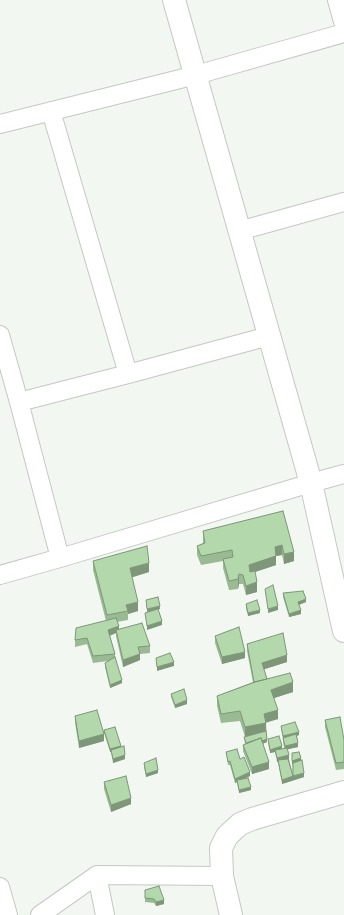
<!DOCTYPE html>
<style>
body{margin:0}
canvas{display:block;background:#f2f7f2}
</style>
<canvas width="344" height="915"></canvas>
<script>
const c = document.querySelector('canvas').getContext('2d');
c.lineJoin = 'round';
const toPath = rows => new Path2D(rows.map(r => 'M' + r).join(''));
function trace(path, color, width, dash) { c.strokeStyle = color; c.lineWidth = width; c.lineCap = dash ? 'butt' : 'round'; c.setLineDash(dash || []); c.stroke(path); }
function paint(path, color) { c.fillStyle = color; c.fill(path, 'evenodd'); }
const minor = toPath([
 [337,0,344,25],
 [51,111,128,374,269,336],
 [0,124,196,75,344,33],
 [239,231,344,202],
 [0,335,19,402,60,558],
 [19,402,128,374],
 [0,575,60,558,311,483,344,474],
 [97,875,105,915],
 [0,887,8,915],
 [40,915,97,875,222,876]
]);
const tertiary = toPath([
 [174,0,311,483,344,631],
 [231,915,222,876,221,848,227,836,240,824,252,819,344,792]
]);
const wall = toPath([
 [283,511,294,561,284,564,282,555,276,556,276,565,255,572,257,592,246,595,243,584,239,584,238,589,229,590,223,568,223,561,201,565,197,555,197,546,203,543,203,531],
 [93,561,149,572,132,577,138,611,128,614,128,620,117,622,119,629,150,646,150,653,140,654,140,660,123,667,116,636,116,633,110,636,115,654,115,657,122,683,110,688,105,667,105,663,108,661,93,663,87,644,75,647,75,640,106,621,93,570],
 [283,593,306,602,299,605,301,614,289,617,283,597],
 [246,604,260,613,248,616,246,608],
 [215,636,245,658,222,664,215,643],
 [247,644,287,662,264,669,267,679,293,692,274,698,278,719,266,722,267,742,263,744,269,769,252,774,243,751,243,745,245,744,244,737,245,737,240,721,221,723,217,706,217,696,253,682,247,651],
 [171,694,187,704,175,708,171,697],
 [75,716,104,741,79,748,75,723],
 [325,720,344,740,344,769,336,770,325,727],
 [281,726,299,735,297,736,298,747,287,749,289,759,293,776,292,753,301,760,304,777,282,784,278,762,277,762,275,752,270,753,268,742,268,739,282,749,284,748,283,740],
 [104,730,121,747,125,759,113,763,111,752,110,752,104,733],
 [226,752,240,759,250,776,245,778,251,790,239,793,237,782,235,783,230,765,228,765],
 [144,763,158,773,146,777,144,767],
 [104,782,131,804,111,812,104,789],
 [145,890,164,904,156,906,154,903,145,902]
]);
const shadedWall = toPath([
 [282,545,282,555,276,556,276,565,249,574,249,565,275,547],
 [294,552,294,561,284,564,284,554],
 [149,563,149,572,130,578,130,568],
 [239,574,239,584,238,589,238,579],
 [257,582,257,592,246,595,246,586],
 [306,599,306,602,298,605,298,602],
 [138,602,138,611,128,614,128,611,126,605],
 [160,606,160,609,147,612,147,609],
 [278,606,278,610,268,613,268,609],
 [260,610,260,613,248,616,248,613],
 [301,610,301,614,289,617,289,614],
 [162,621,162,625,147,630,147,626],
 [119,626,119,632,116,630,116,633,108,636,108,630],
 [245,652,245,658,222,664,222,657],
 [140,654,140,660,123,667,123,660],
 [287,655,287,662,262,670,262,663],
 [174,662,174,666,157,671,157,667],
 [122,680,122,683,110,688,110,685],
 [293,682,293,692,271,699,271,690],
 [187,700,187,704,175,708,175,705],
 [278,710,278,719,265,723,266,723,266,732,245,737,245,727,264,714],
 [299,732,299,735,283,739,283,738,283,740,283,736],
 [104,734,104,741,79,748,79,741],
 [267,739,267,742,246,749,246,746],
 [298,743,298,747,285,750,285,746],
 [121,746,121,750,111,750,111,752,110,752,110,749],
 [282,746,282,750,275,750,275,752,270,753,270,750],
 [125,755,125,759,113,763,113,759],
 [289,755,289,759,277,762,277,758],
 [301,758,301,761,292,764,292,761],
 [269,762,269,769,252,774,252,767],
 [158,770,158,773,146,777,146,774],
 [250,772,250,776,235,783,235,779],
 [304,773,304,777,282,784,282,780],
 [251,787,251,790,239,793,239,790],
 [131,798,131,804,111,812,111,805],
 [164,900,164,904,156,906,156,902]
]);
const building = toPath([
 [283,511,294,552,284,554,282,545,275,547,276,556,249,565,250,572,255,571,257,582,246,586,243,575,239,574,238,579,229,581,223,559,233,557,232,550,201,556,197,546,205,543,203,531,283,511],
 [147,546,149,563,130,568,138,602,126,605,128,611,107,615,93,561,147,546],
 [273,585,278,606,268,609,265,589,273,585],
 [303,591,306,599,298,602,301,610,289,614,283,593,303,591],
 [158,597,160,606,147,609,146,600,158,597],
 [257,600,260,610,248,613,246,604,257,600],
 [158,609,162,621,147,626,145,613,158,609],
 [116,618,119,626,108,630,115,654,93,656,87,638,75,640,76,628,116,618],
 [142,623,150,646,138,647,140,654,123,660,116,630,142,623],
 [239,627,245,652,222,657,215,636,239,627],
 [283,633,287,655,262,663,267,679,254,682,247,644,283,633],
 [170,653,174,662,157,667,156,658,170,653],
 [115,657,122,680,110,685,105,663,115,657],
 [290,673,293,682,271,690,278,710,264,714,266,723,245,727,240,711,221,714,217,696,255,682,290,673],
 [184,689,187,700,175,705,171,694,184,689],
 [97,710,104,734,79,741,75,716,97,710],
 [340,717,344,740,344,762,336,763,325,720,340,717],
 [295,722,299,732,283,736,281,726,295,722],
 [115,727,121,746,110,749,104,730,115,727],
 [266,731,267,739,262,741,261,738,246,743,244,737,266,731],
 [296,734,298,743,285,746,283,738,296,734],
 [279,736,282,746,270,750,268,739,279,736],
 [261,738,269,762,252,767,243,745,261,738],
 [124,746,125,755,113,759,111,750,124,746],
 [287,748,289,755,277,758,275,750,287,748],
 [237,749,240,759,244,757,250,772,235,779,230,761,228,762,226,752,237,749],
 [299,752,301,758,292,761,292,753,299,752],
 [156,758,158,770,146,774,144,763,156,758],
 [288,759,293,776,282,780,278,760,288,759],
 [302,760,304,773,293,776,293,763,302,760],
 [126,776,131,798,111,805,104,782,126,776],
 [248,778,251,787,239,790,237,780,248,778],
 [159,886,164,900,156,902,154,899,145,898,145,890,159,886]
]);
trace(minor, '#c4c8c3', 20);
trace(tertiary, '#c4c8c3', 24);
trace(minor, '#fff', 18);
trace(tertiary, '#fff', 22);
paint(wall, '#9aba94');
paint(shadedWall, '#7d9778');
paint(building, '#b3d8ac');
trace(building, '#7d9778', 1);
</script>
